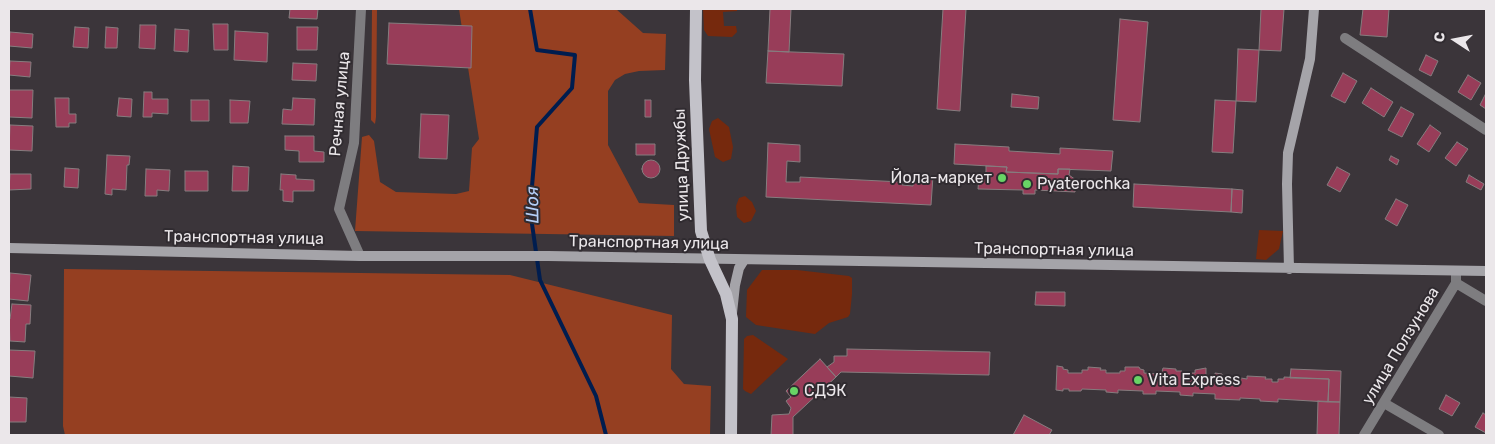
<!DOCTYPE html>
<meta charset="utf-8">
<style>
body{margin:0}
#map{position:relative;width:1495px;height:444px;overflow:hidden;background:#3b353a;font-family:Rubik,sans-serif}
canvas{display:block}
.frame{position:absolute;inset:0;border:10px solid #ebe7ea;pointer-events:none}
.north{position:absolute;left:1430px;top:15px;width:50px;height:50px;-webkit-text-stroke:4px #302b30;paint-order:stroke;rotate:281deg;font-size:14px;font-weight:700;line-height:20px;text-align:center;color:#ebe7ea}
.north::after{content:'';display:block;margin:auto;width:18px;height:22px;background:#ebe7ea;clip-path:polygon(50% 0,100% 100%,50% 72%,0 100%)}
</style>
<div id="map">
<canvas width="1495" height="444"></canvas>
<div class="frame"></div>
<div class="north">С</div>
</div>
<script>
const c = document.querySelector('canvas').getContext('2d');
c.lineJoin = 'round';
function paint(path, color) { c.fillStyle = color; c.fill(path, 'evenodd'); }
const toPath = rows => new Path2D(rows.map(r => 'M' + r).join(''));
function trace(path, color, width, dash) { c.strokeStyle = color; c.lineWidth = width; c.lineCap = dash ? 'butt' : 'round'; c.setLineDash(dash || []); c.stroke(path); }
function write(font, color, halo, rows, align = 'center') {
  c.font = font + ' Rubik,sans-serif'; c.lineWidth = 4; c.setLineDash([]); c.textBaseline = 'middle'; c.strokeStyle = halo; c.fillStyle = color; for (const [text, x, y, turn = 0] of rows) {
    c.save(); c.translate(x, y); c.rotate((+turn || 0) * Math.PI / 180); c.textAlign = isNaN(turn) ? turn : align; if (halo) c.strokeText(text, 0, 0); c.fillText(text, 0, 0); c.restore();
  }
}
const green = toPath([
 [703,9,737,9,737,11,723,12,724,26,736,26,737,32,732,37,708,36,704,30],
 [718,118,729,127,733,147,731,159,723,162,715,157,709,129,712,121],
 [745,196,752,202,756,211,751,221,744,223,737,217,736,206,739,198],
 [1259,230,1283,231,1279,249,1266,260,1256,259],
 [762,270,797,270,849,276,852,278,852,294,850,314,848,317,829,323,815,334,756,325,746,317,747,290],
 [753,335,788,359,751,394,745,391,743,389,744,339,747,336]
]);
const forest = toPath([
 [372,9,377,9,376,117,375,124,371,120],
 [459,9,616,9,643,33,666,34,665,70,639,71,625,74,615,80,608,91,608,145,639,203,674,205,674,236,355,231,362,137,369,135,374,141,380,182,396,192,456,194,469,191,472,148,479,139],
 [64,269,510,275,672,315,671,369,684,384,711,386,710,435,65,435,63,426]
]);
const stream = toPath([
 [530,9,537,50,575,55,572,88,537,127,530,210,540,280,596,396,606,435]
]);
const building = toPath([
 [290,9,318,9,317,19,289,18,290,9],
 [770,9,791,9,789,52,768,51,770,9],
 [943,9,966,9,960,111,937,109,943,9],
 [1261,9,1284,9,1281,51,1259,50,1261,9],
 [1363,9,1389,9,1387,37,1360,35,1363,9],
 [1120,19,1148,22,1140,122,1113,120,1120,19],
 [389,23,472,26,471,68,387,64,389,23],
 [213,24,228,24,228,50,214,50,213,24],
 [140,25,156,25,155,49,139,48,140,25],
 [75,27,89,28,88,48,73,47,75,27],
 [106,27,118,28,117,48,105,48,106,27],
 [297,27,318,27,317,50,297,50,297,27],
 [175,29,189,30,188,52,174,51,175,29],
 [235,31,268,33,267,62,234,60,235,31],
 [10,32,33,34,32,48,9,46,10,32],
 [1238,49,1259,50,1256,102,1236,101,1238,49],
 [768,51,844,54,842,86,766,83,768,51],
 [1426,55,1438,61,1431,76,1419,70,1426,55],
 [10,61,31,62,30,77,9,75,10,61],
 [293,63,317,64,316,81,292,80,293,63],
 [1343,73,1357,81,1345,103,1331,96,1343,73],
 [1468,75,1481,83,1471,100,1458,92,1468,75],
 [1371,88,1393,102,1384,117,1362,103,1371,88],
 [9,90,33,90,32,118,9,117,9,90],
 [144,92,152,92,152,99,168,99,168,114,152,113,152,117,143,117,144,92],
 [1486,93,1486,109,1480,105,1486,93],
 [1012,94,1039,97,1038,109,1011,107,1012,94],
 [55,98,69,98,69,114,76,114,76,123,69,123,69,127,56,127,55,98],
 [119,98,132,99,131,117,117,116,119,98],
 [293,98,315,99,314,125,282,124,283,109,292,110,293,98],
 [191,100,209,100,209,121,191,121,191,100],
 [230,100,250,101,248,123,230,123,230,100],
 [645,100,651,100,651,117,645,117,645,100],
 [1215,100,1236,101,1233,153,1212,152,1215,100],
 [1401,107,1414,114,1402,137,1388,130,1401,107],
 [421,114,449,115,447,159,419,158,421,114],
 [10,125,33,126,32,151,9,150,10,125],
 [1430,125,1441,133,1429,152,1417,144,1430,125],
 [285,136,314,136,314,151,324,152,324,162,299,162,299,151,285,150,285,136],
 [1457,142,1468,149,1456,166,1445,158,1457,142],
 [768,143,800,145,800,162,787,161,786,182,800,182,800,177,902,182,902,185,913,186,913,175,933,176,931,205,766,197,768,143],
 [636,144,655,144,655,155,636,155,636,144],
 [955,144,1009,147,1009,151,1060,154,1060,148,1113,151,1111,171,1058,169,1058,174,1006,172,1007,167,954,164,955,144],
 [107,155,130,156,129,165,127,165,126,190,112,189,112,195,105,194,107,155],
 [1391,156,1399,160,1397,165,1389,160,1391,156],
 '642 169a9 9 0 1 1 18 0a9 9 0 1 1-18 0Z',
 [233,166,249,167,248,191,232,191,233,166],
 [986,166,1007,167,1006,172,1058,174,1058,169,1070,169,1069,175,1076,180,1075,192,1035,190,1035,194,1023,194,1023,190,978,189,979,176,986,172,986,166],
 [1337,167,1350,174,1340,192,1327,185,1337,167],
 [65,168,79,169,78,188,64,187,65,168],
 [146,169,170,170,169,191,157,190,157,196,145,196,146,169],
 [185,171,208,171,208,191,185,191,185,171],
 [10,174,31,174,31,189,9,190,10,174],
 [281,174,296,175,296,179,314,180,314,191,293,191,293,202,283,201,283,190,280,190,281,174],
 [1469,175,1484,184,1481,190,1466,182,1469,175],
 [1134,184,1232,189,1231,212,1133,207,1134,184],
 [1232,189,1243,190,1242,213,1231,212,1232,189],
 [1396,199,1408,205,1397,226,1385,219,1396,199],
 [10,273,31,275,28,301,9,299,10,273],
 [1036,292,1065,292,1065,306,1035,305,1036,292],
 [12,304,31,305,30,324,26,324,25,342,10,341,9,318,10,319,12,304],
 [847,349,990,352,989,375,841,372,836,377,827,367,834,362,834,356,847,356,847,349],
 [9,350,35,351,33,378,9,376,9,350],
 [820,359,836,377,793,417,793,435,771,435,772,415,789,414,791,408,786,401,791,397,786,391,820,359],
 [1057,366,1063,367,1063,369,1068,370,1068,373,1082,373,1082,370,1088,370,1088,367,1101,368,1100,370,1106,370,1106,373,1120,373,1120,371,1125,371,1125,367,1139,367,1140,369,1144,370,1144,373,1158,374,1158,372,1162,372,1163,368,1176,369,1176,371,1182,371,1182,373,1195,373,1195,370,1206,368,1206,377,1215,377,1215,373,1222,374,1222,378,1228,378,1228,381,1240,382,1241,378,1247,379,1247,376,1266,377,1265,379,1272,379,1272,382,1278,382,1278,379,1284,379,1284,377,1329,379,1328,402,1278,399,1278,402,1260,401,1260,399,1240,398,1240,400,1215,399,1215,394,1193,393,1193,396,1180,395,1180,392,1156,391,1156,394,1143,394,1143,391,1118,390,1118,393,1106,392,1106,390,1082,389,1081,391,1069,391,1069,389,1063,389,1063,391,1056,390,1057,366],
 [1291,369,1341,371,1340,402,1328,402,1329,379,1290,378,1291,369],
 [1446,395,1460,403,1452,416,1439,409,1446,395],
 [9,397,27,398,26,422,9,422,9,397],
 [1318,401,1340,402,1339,435,1317,435,1318,401],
 [1483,413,1486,415,1486,433,1475,427,1483,413],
 [1024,415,1052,430,1049,435,1013,435,1024,415]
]);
const street = toPath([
 [1345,38,1486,130],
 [360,256,339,209,354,143,361,9],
 [1456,283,1486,301],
 [1384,403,1439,435],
 [1364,435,1456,283,1456,271]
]);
const secondary = toPath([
 [9,248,360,256,548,256,1486,271],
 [1289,269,1287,184,1288,153,1310,59,1314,9],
 [732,313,735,285,739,268,744,260]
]);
const primary = toPath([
 [696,9,695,80,701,231,710,260,726,294,732,319,731,435]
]);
const markers = [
 [1002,178,5,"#68d465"],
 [1027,184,5,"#68d465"],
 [1138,380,5,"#68d465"],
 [794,391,5,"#68d465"]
];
const streetNames = [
 ["Речная улица",340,104,-85],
 ["улица Дружбы",682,165,-92],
 ["Транспортная улица",244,238,1],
 ["Транспортная улица",649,243,1],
 ["Транспортная улица",1054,250,1],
 ["улица Ползунова",1401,346,-59]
];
const poiNames = [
 ["Йола-маркет",992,178,"right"],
 ["Pyaterochka",1037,184],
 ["Vita Express",1148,380],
 ["СДЭК",804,391]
];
const waterNames = [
 ["Шоя",533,205,-91]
];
paint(green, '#76290d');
paint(forest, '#953f21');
trace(stream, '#001d4f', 4);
paint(building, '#983d59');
trace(building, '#867d7f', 1);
trace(street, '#7e7d80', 10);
trace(secondary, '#a5a4a9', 10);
trace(primary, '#c3c2c9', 12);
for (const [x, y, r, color] of markers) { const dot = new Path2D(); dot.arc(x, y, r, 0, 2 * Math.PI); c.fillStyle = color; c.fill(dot); trace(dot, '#302b30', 2); }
write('16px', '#ebe7ea', '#302b30', streetNames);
write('16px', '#ebe7ea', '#302b30', poiNames, 'left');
write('italic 18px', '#b5cef6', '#302b30', waterNames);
</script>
